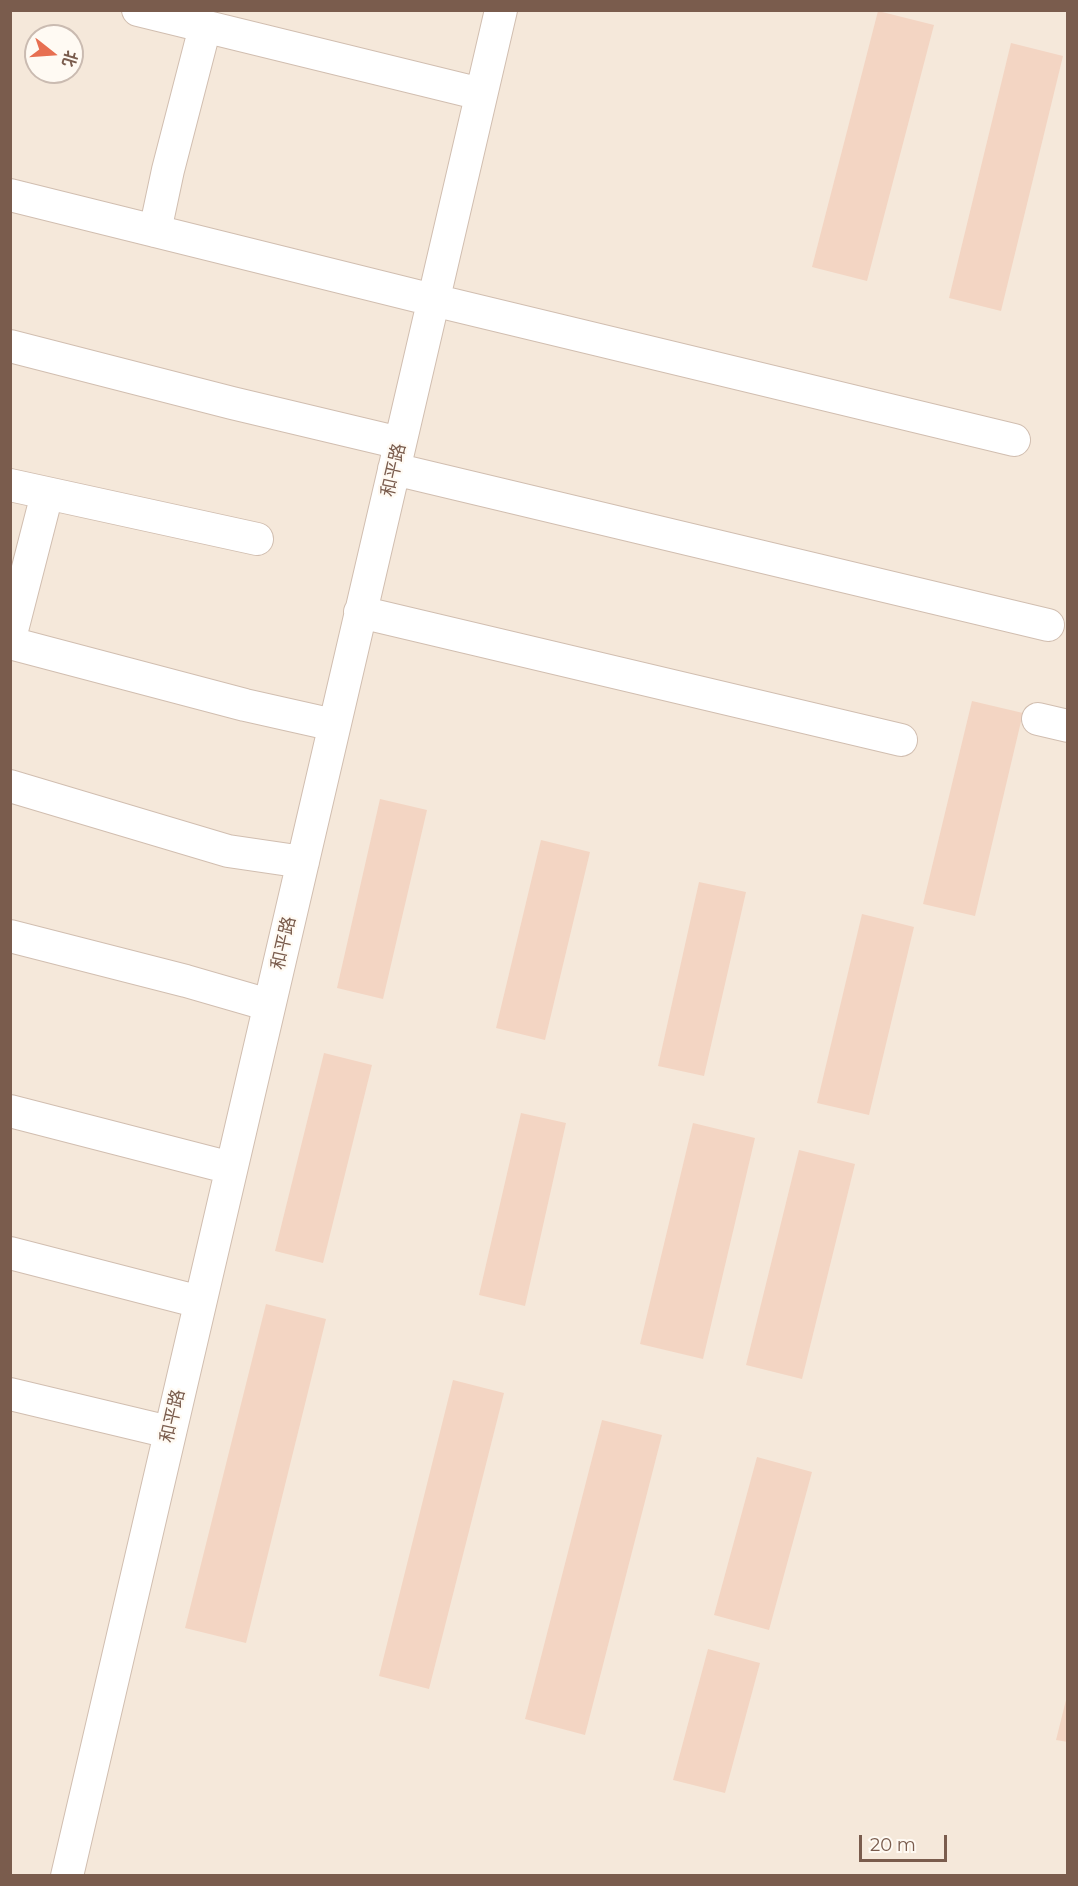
<!DOCTYPE html>
<meta charset="utf-8">
<style>
body{margin:0}
#map{position:relative;width:1078px;height:1886px;overflow:hidden;background:#fdf6ec;font-family:Montserrat,"Noto Sans SC",sans-serif}
canvas{display:block}
.frame{position:absolute;inset:0;border:12px solid #7a5c4d;pointer-events:none}
.north{position:absolute;left:24px;top:24px;width:60px;height:60px;box-sizing:border-box;background:#fffaf3;border:2px solid #cabbb1;border-radius:50%;rotate:107deg;font-size:16px;font-weight:700;line-height:24px;text-align:center;color:#7a5c4d}
.north::after{content:'';display:block;margin:auto;width:21px;height:27px;background:#e76f51;clip-path:polygon(50% 0,100% 100%,50% 72%,0 100%)}
.scale{position:absolute;left:859px;top:1835px;width:88px;height:27px;box-sizing:border-box;border:3px solid #7a5c4d;border-top:0;padding-left:8px;font-size:18px;line-height:21px;white-space:nowrap;color:#7a5c4d;-webkit-text-stroke:4px #fffaf3;paint-order:stroke}
</style>
<div id="map">
<canvas width="1078" height="1886"></canvas>
<div class="frame"></div>
<div class="north">北</div>
<div class="scale">20 m</div>
</div>
<script>
const c = document.querySelector('canvas').getContext('2d');
c.lineJoin = 'round';
function paint(path, color) { c.fillStyle = color; c.fill(path, 'evenodd'); }
const toPath = rows => new Path2D(rows.map(r => 'M' + r).join(''));
function trace(path, color, width, dash) { c.strokeStyle = color; c.lineWidth = width; c.lineCap = dash ? 'butt' : 'round'; c.setLineDash(dash || []); c.stroke(path); }
function write(font, color, halo, rows, align = 'center') {
  c.font = font + ' Montserrat,"Noto Sans SC",sans-serif'; c.lineWidth = 4.5; c.setLineDash([]); c.textBaseline = 'middle'; c.strokeStyle = halo; c.fillStyle = color; for (const [text, x, y, turn = 0] of rows) {
    c.save(); c.translate(x, y); c.rotate((+turn || 0) * Math.PI / 180); c.textAlign = isNaN(turn) ? turn : align; if (halo) c.strokeText(text, 0, 0); c.fillText(text, 0, 0); c.restore();
  }
}
const residential = toPath([
 [11,11,1067,11,1067,1875,11,1875],
 [36,36,72,36,72,72,36,72]
]);
const building = toPath([
 [878,11,934,25,867,281,812,267],
 [1011,43,1063,56,1001,311,949,298],
 [972,701,1023,713,975,916,923,904],
 [380,799,427,810,383,999,337,988],
 [541,840,590,852,545,1040,496,1028],
 [699,882,746,892,704,1076,658,1066],
 [862,914,914,927,869,1115,817,1103],
 [324,1053,372,1065,323,1263,275,1251],
 [521,1113,566,1123,525,1306,479,1295],
 [693,1123,755,1138,703,1359,640,1344],
 [799,1150,855,1164,802,1379,746,1365],
 [266,1304,326,1319,246,1643,185,1628],
 [453,1380,504,1393,429,1689,379,1676],
 [602,1420,662,1435,585,1735,525,1719],
 [757,1457,812,1472,769,1630,714,1615],
 [708,1649,760,1663,725,1793,673,1780],
 [1067,1696,1068,1696,1068,1742,1056,1740]
]);
const street = toPath([
 [138,10,481,94],
 [10,195,433,300,1014,440],
 [155,231,168,170,205,27],
 [10,346,232,403,400,443],
 [394,469,1048,625],
 [10,485,257,539],
 [360,612,901,740],
 [10,638,47,494],
 [10,643,245,705,334,725],
 [1038,719,1068,726],
 [10,786,228,851,303,862],
 [10,936,186,981,269,1005],
 [10,1111,231,1168],
 [10,1253,200,1302],
 [10,1394,169,1432],
 [67,1876,501,10]
]);
const streetNames = [
 ["和平路",394,470,-77],
 ["和平路",284,943,-77],
 ["和平路",173,1416,-77]
];
paint(residential, '#f5e8da');
paint(building, '#f3d5c3');
trace(street, '#d1beb0', 34);
trace(street, '#fff', 32);
write('18px', '#7a5c4d', '#fffaf3', streetNames);
</script>
